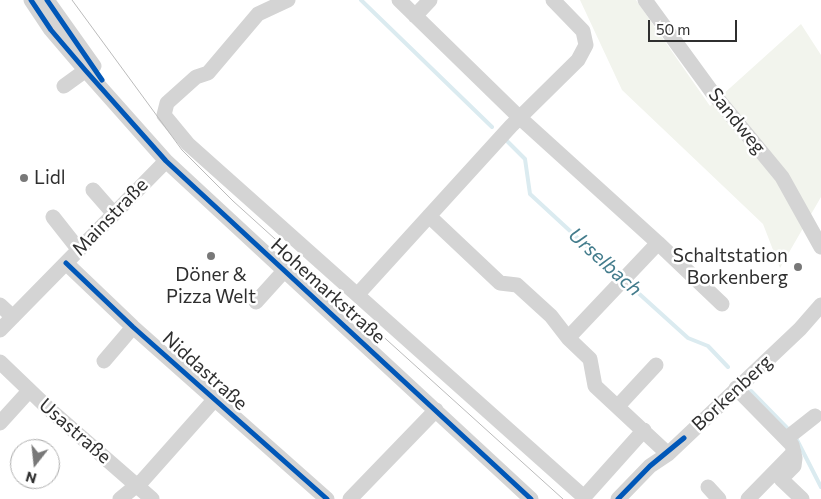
<!DOCTYPE html>
<meta charset="utf-8">
<style>
body{margin:0}
#map{position:relative;width:821px;height:499px;overflow:hidden;background:#fff;font-family:Commissioner,sans-serif}
canvas{display:block}
.north{position:absolute;left:10px;top:439px;width:50px;height:50px;box-sizing:border-box;background:#fff;border:1px solid #acacac;border-radius:50%;rotate:196deg;font-size:14px;font-weight:700;line-height:20px;text-align:center;color:#2f2f2f}
.north::after{content:'';display:block;margin:auto;width:18px;height:22px;background:#787878;clip-path:polygon(50% 0,100% 100%,50% 72%,0 100%)}
.scale{position:absolute;left:648px;top:20px;width:89px;height:22px;box-sizing:border-box;border:2px solid #2f2f2f;border-top:0;padding-left:6px;font-size:15px;line-height:18px;white-space:nowrap;color:#2f2f2f;-webkit-text-stroke:4px #fff;paint-order:stroke}
</style>
<div id="map">
<canvas width="821" height="499"></canvas>
<div class="north">N</div>
<div class="scale">50 m</div>
</div>
<script>
const c = document.querySelector('canvas').getContext('2d');
c.lineJoin = 'round';
function paint(path, color) { c.fillStyle = color; c.fill(path, 'evenodd'); }
const toPath = rows => new Path2D(rows.map(r => 'M' + r).join(''));
function trace(path, color, width, dash) { c.strokeStyle = color; c.lineWidth = width; c.lineCap = dash ? 'butt' : 'round'; c.setLineDash(dash || []); c.stroke(path); }
function write(font, color, halo, rows, align = 'center') {
  c.font = font + ' Commissioner,sans-serif'; c.lineWidth = 5; c.setLineDash([]); c.textBaseline = 'middle'; c.strokeStyle = halo; c.fillStyle = color; for (const [text, x, y, turn = 0] of rows) {
    c.save(); c.translate(x, y); c.rotate((+turn || 0) * Math.PI / 180); c.textAlign = isNaN(turn) ? turn : align; if (halo) c.strokeText(text, 0, 0); c.fillText(text, 0, 0); c.restore();
  }
}
const green = toPath([
 [580,0,636,0,710,106,801,24,821,55,821,197,780,268,763,224,622,90]
]);
const stream = toPath([
 [361,0,492,127],
 [506,140,525,159,530,194,620,277],
 [625,281,688,338,708,346,728,367],
 [751,391,790,431],
 [796,438,821,487]
]);
const minor = toPath([
 [31,0,51,30,86,71,166,161,531,499],
 [47,0,94,66],
 [288,0,258,14,208,73,196,77,167,103,164,115,188,144,584,497,644,430],
 [399,0,519,117,658,243,722,304],
 [645,0,712,92,782,177,821,247],
 [415,16,430,0],
 [64,86,93,65],
 [93,190,114,214],
 [429,216,500,283,517,285,551,316,568,338,590,359,595,386,668,454],
 [53,217,79,250],
 [66,263,133,327,327,499],
 [358,294,511,126,578,60,586,45,583,31,553,0],
 [256,302,284,271],
 [0,305,13,317],
 [0,330,166,161],
 [568,338,658,243],
 [104,361,133,327],
 [0,362,49,409,152,499],
 [736,388,792,445,795,458,794,466,781,479,802,499],
 [618,406,656,365],
 [0,423,29,391],
 [787,438,815,416],
 [708,487,719,499],
 [120,499,143,480,215,399],
 [350,499,436,410],
 [618,499,650,466,668,454,800,329,821,305],
 [748,499,794,452]
]);
const tram = toPath([
 [72,0,182,150,233,201,563,499]
]);
const cycleway = toPath([
 [31,0,51,30,86,71,166,161,531,499],
 [47,0,102,80],
 [66,263,133,327,327,499],
 [618,499,650,466,684,438]
]);
const markers = [
 [24,178,5,"#787878"],
 [211,256,5,"#787878"],
 [798,267,5,"#787878"]
];
const streetNames = [
 ["Sandweg",737,121,51],
 ["Mainstraße",110,217,-46],
 ["Hohemarkstraße",328,291,42],
 ["Niddastraße",205,371,42],
 ["Borkenberg",732,393,-43],
 ["Usastraße",75,431,41]
];
const poiNames = [
 ["Lidl",34,178],
 ["Schaltstation",788,256,"right"],
 ["Borkenberg",788,278,"right"],
 ["Döner &",211,275,"center"],
 ["Pizza Welt",211,297,"center"]
];
const waterNames = [
 ["Urselbach",605,262,42]
];
paint(green, '#f2f4ed');
trace(stream, '#dbebf0', 4);
trace(minor, '#d4d4d4', 15);
trace(tram, '#bbb', 1);
trace(cycleway, '#0057b8', 5);
for (const [x, y, r, color] of markers) { const dot = new Path2D(); dot.arc(x, y, r, 0, 2 * Math.PI); c.fillStyle = color; c.fill(dot); trace(dot, '#fff', 2); }
write('19px', '#2f2f2f', '#fff', streetNames);
write('19px', '#2f2f2f', '#fff', poiNames, 'left');
write('italic 20px', '#437c8c', '#fff', waterNames);
</script>
